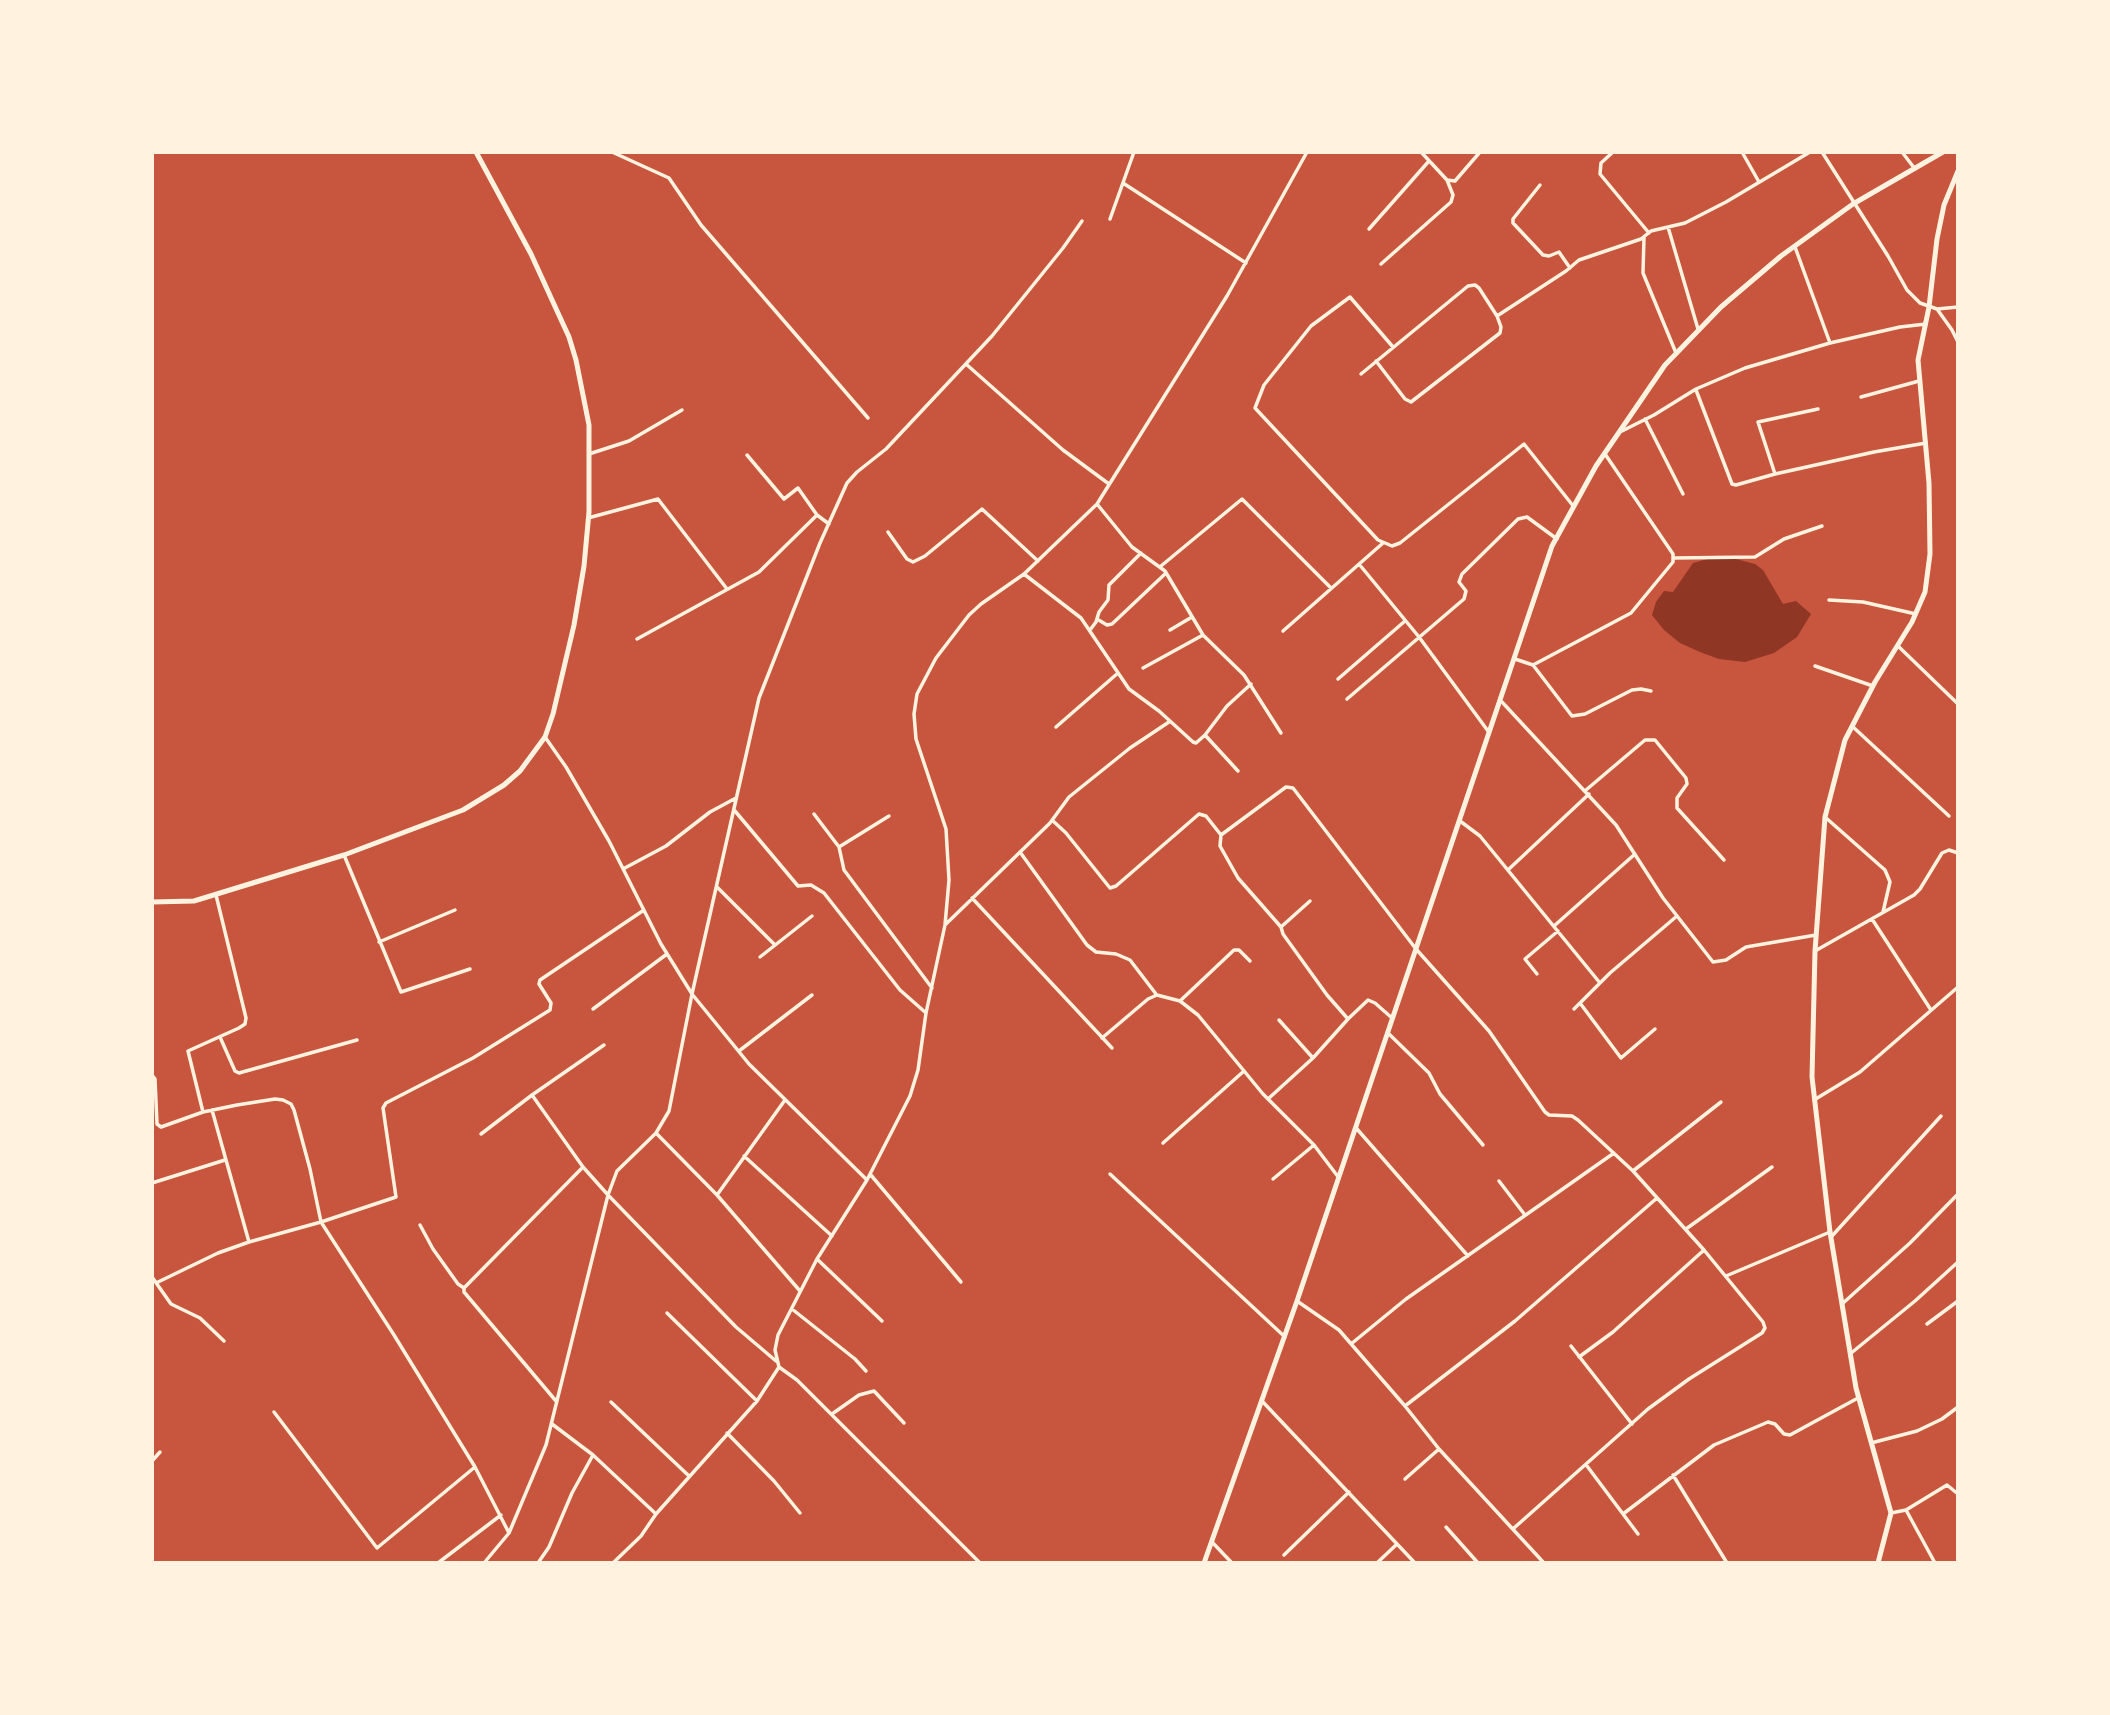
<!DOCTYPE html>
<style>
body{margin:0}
#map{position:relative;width:2110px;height:1715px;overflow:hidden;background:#c8553d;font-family:Roboto,sans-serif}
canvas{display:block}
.frame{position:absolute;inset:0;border:154px solid #fff3e0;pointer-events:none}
</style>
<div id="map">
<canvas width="2110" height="1715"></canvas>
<div class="frame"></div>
</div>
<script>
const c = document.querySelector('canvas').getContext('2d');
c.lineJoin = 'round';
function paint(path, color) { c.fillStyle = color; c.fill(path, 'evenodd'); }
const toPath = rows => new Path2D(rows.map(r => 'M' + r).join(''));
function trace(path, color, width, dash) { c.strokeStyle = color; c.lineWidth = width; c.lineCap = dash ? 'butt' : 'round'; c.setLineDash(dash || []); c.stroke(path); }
const water = toPath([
 [1711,558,1736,559,1755,564,1763,570,1783,604,1796,601,1811,614,1797,637,1774,653,1745,662,1719,659,1700,652,1680,643,1664,630,1652,615,1656,602,1664,591,1673,592,1693,563]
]);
const minor = toPath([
 [612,152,669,178,701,225,868,418],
 [1421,152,1447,180,1455,181,1480,152],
 [1613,152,1601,163,1600,174,1649,233],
 [1742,152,1759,182],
 [1822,152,1888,256,1907,290,1920,303,1937,309,1952,330,1958,342],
 [1902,152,1915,169],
 [1123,183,1246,263],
 [1540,185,1513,219,1513,223,1543,255,1549,256,1559,252,1570,268],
 [1110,219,1134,152],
 [1668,227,1698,329],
 [1369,229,1429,161],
 [1644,237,1643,273,1676,353],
 [1795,247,1830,343],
 [1381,264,1451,202,1453,195,1447,180],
 [1937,309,1958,307],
 [1497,316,1566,271,1579,260,1641,239,1651,231,1685,223,1726,202,1810,152],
 [1393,347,1350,297,1311,326,1264,385,1255,408,1378,540,1392,546,1400,543,1524,444,1574,507],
 [966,364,1063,450,1109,484],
 [1361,374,1468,286,1475,285,1479,288,1497,316,1501,327,1500,333,1411,402,1405,399,1376,361],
 [1696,390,1732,484,1736,485,1775,474],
 [1861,397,1919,381],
 [1818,409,1758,422,1775,474,1874,452,1926,443],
 [1645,419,1683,494],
 [1622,431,1654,415,1696,389,1745,368,1830,343,1900,327,1926,324],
 [589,454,629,441,682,410],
 [747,455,784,499,798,488,817,515,829,524],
 [1097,504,1132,547,1165,571,1203,635,1244,675,1281,733],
 [588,518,658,499,727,589],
 [888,532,907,559,913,562,925,556,982,509,1038,561],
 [1674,558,1755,557,1784,539,1822,526],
 [1359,564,1419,637,1488,731],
 [1161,566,1242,499,1331,588],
 [1024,574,1081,618,1129,689,1159,711,1193,742,1196,743,1205,735,1238,771],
 [1829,600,1863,602,1916,614],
 [1097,619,1107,625,1112,624,1166,573],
 [1090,630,1096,622,1099,612,1108,600,1109,585,1141,553],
 [1170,630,1192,617],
 [1283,631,1383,543],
 [637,639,759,572,817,515],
 [1898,646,1958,704],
 [1515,659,1533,665,1631,613,1673,562,1673,554,1605,454],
 [1533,665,1572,716,1585,714,1632,690,1641,689,1651,691],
 [1815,666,1873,686],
 [1143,668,1203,635],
 [1338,679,1405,621],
 [1347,699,1464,599,1466,591,1459,582,1462,574,1518,519,1527,517,1557,539],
 [1502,702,1616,825,1663,898,1713,962,1726,960,1746,947,1816,935],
 [1852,726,1949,816],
 [1056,727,1118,673],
 [1205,735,1227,706,1251,684],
 [545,737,566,767,609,841,661,944,692,994,749,1064,867,1180,817,1259,778,1335,775,1350,779,1367,797,1380,980,1563],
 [1586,790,1645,740,1655,740,1686,778,1687,784,1677,798,1677,808,1724,860],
 [735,811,798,886,811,885,824,893,900,990,926,1013],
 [814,814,839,847,844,870,932,988],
 [1825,817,1885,870,1890,882,1883,912],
 [1052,820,1066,833,1110,888,1116,886,1199,814,1206,816,1221,835,1286,787,1293,788,1416,949,1489,1031,1545,1112,1549,1115,1572,1116,1578,1120,1633,1171,1704,1250,1763,1322,1765,1328,1762,1333,1689,1379,1648,1409,1514,1528],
 [1460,821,1480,836,1600,983],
 [1221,835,1220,846,1238,878,1281,927],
 [839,847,889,816],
 [1020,852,1087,945,1096,952,1116,954,1130,960,1156,994],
 [344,855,401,992,470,969],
 [623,869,666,846,710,812,736,798],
 [1509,869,1589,794],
 [717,887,775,945],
 [972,898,1112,1048],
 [1310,901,1281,927,1283,934,1327,995,1348,1019,1368,1000,1375,1003,1392,1018],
 [1872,919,1931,1010],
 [946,924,1050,823,1069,797,1130,748,1169,722],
 [1554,926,1635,854],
 [379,942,455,910],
 [1815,951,1914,895,1920,889,1942,853,1949,850,1958,853],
 [760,957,812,916],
 [1537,974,1525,959,1558,931],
 [1180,1001,1234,950,1239,950,1250,961],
 [1580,1003,1621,1058,1655,1029],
 [593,1009,667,954],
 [1574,1009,1610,973,1677,916],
 [1388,1033,1429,1073,1440,1094,1483,1145],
 [220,1037,235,1071,239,1073,357,1040],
 [1102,1038,1148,999,1157,995,1180,1001,1198,1015,1263,1094,1314,1145,1339,1178],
 [739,1051,812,995],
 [1313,1058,1348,1019],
 [152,1075,155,1079,157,1124,161,1127,203,1112,237,1105,275,1099,283,1100,291,1104,294,1110,310,1169,321,1222,394,1335,475,1467,509,1533],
 [532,1095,583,1167,608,1195,736,1327,776,1361],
 [1268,1099,1313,1058,1279,1020],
 [1814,1100,1860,1072,1958,987],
 [212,1110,249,1242],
 [203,1112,188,1051,239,1028,245,1024,246,1018,216,895],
 [1357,1129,1468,1256],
 [656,1133,717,1195,800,1291],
 [481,1134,532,1095,604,1045],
 [1163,1143,1244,1071],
 [744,1156,832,1236],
 [1633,1171,1721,1102],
 [870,1174,961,1282],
 [1110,1174,1285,1337],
 [1273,1179,1314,1145],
 [867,1180,910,1096,918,1070,926,1013,945,925,949,880,946,829,916,739,914,714,917,694,936,658,969,615,981,604,1024,574,1097,504,1227,296,1307,152],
 [1499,1181,1525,1215],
 [152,1183,225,1160],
 [717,1195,785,1100],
 [420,1225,433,1249,458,1284,464,1288],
 [1686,1229,1772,1167],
 [1832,1236,1941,1116],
 [817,1259,882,1321],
 [1726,1276,1830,1232],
 [152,1277,171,1304,200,1318,224,1341],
 [156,1283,218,1253,249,1242,321,1222,396,1197,383,1108,386,1103,473,1058,550,1010,551,1003,539,984,540,980,644,910],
 [1297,1301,1339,1330,1405,1406,1515,1321,1657,1198],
 [1842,1304,1910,1243,1958,1194],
 [792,1309,855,1359,866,1371],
 [667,1313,757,1401],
 [1927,1324,1958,1301],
 [1351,1344,1406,1299,1614,1153],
 [1571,1346,1632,1424],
 [1850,1354,1915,1301,1958,1262],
 [1579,1357,1613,1332,1704,1250],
 [556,1401,464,1292,464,1288,583,1167],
 [1262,1401,1415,1563],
 [611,1402,689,1476],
 [1405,1406,1439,1449,1544,1563],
 [274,1412,377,1548,475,1467],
 [832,1414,859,1395,874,1391,904,1423],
 [552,1424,593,1455,656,1514],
 [727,1433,774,1481,800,1513],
 [1871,1443,1917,1431,1942,1419,1958,1407],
 [152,1461,160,1452],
 [1587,1466,1638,1534],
 [1673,1475,1727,1563],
 [1405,1479,1439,1449],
 [1906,1510,1935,1563],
 [1891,1513,1906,1510,1947,1485,1958,1494],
 [1623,1514,1714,1445,1768,1422,1775,1424,1784,1434,1790,1435,1858,1398],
 [1446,1527,1478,1563],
 [1212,1542,1232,1563],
 [1284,1555,1349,1492],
 [438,1563,501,1515],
 [484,1563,509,1533,546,1445,608,1195,617,1171,656,1133,669,1111,692,994,759,698,820,543,847,483,857,472,886,449,992,336,1063,248,1082,221],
 [538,1563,549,1547,572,1493,593,1455],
 [613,1563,641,1536,656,1514,757,1401,779,1367],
 [1377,1563,1397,1544]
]);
const tertiary = toPath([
 [152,902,194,901,344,855,463,810,504,785,520,771,545,737,553,714,574,625,584,566,589,512,589,425,576,360,569,337,531,254,476,152],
 [1204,1563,1297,1301,1552,546,1596,466,1665,365,1721,307,1781,256,1853,204,1943,152],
 [1878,1563,1891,1513,1856,1388,1830,1232,1812,1077,1815,951,1825,817,1845,740,1875,682,1912,622,1925,592,1930,554,1929,483,1918,360,1929,307,1937,239,1944,205,1958,171]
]);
paint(water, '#8f3625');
trace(minor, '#fff3e0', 3.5);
trace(tertiary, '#fff3e0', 5);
</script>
